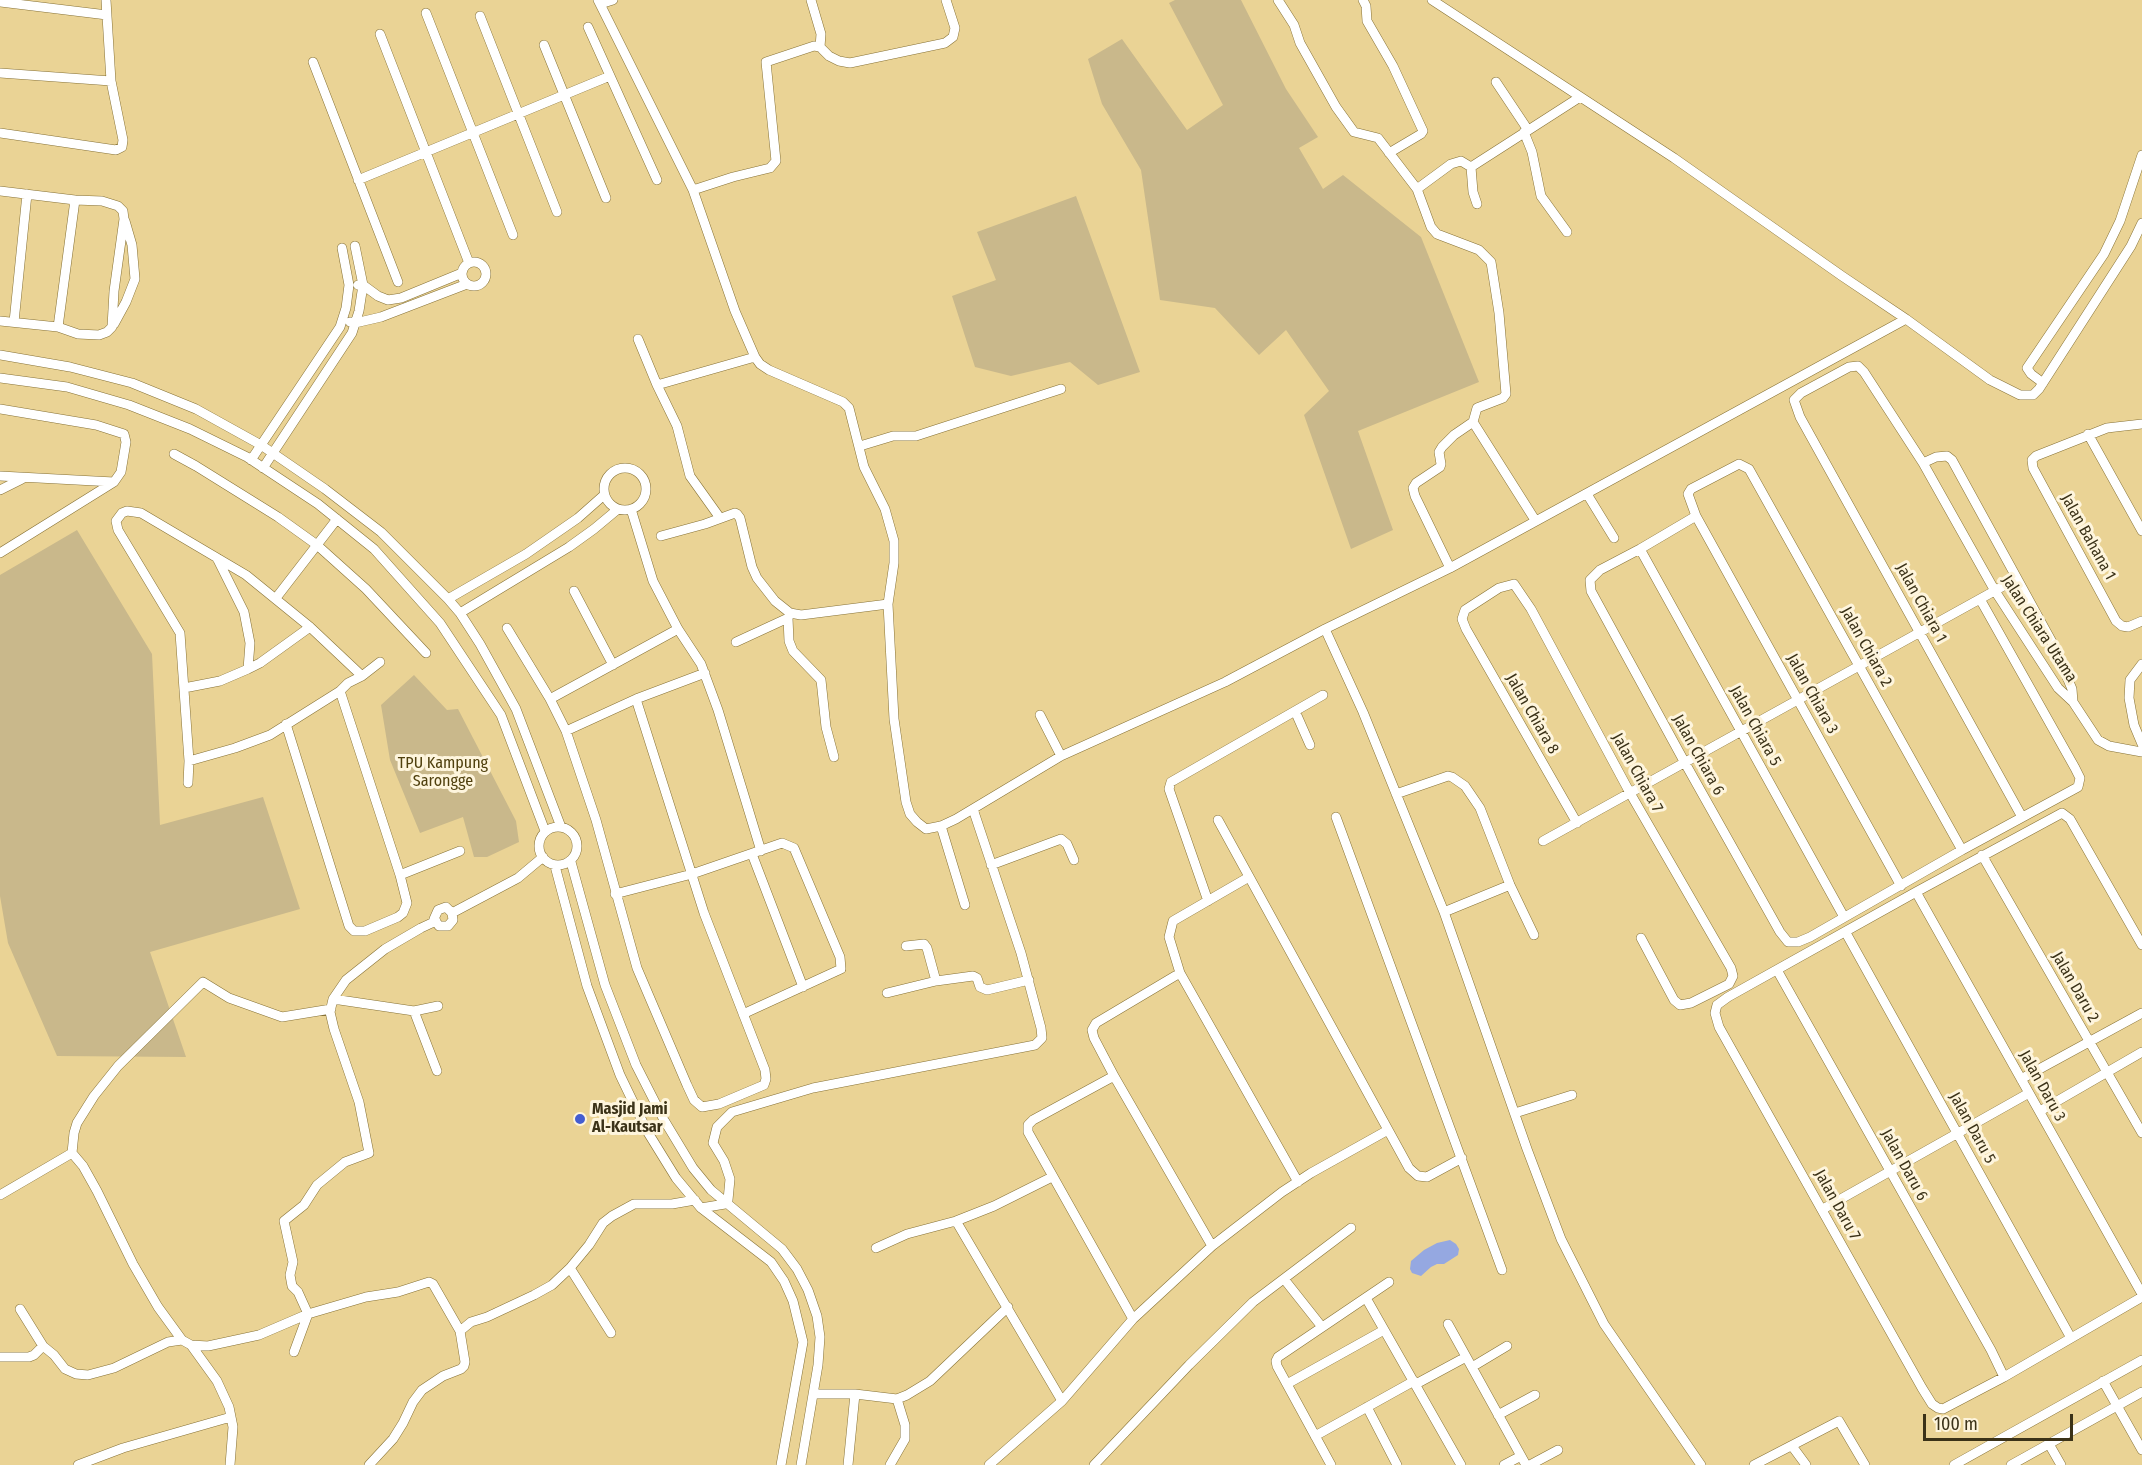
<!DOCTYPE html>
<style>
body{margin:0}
#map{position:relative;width:2142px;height:1465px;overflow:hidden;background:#ead395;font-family:"Fira Sans Condensed",sans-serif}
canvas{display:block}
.scale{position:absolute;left:1923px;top:1414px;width:150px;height:27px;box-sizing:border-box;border:3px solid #3b3218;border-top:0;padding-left:8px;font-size:18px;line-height:21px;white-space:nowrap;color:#3b3218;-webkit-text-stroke:4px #fef5dd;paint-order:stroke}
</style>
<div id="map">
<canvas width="2142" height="1465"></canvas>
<div class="scale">100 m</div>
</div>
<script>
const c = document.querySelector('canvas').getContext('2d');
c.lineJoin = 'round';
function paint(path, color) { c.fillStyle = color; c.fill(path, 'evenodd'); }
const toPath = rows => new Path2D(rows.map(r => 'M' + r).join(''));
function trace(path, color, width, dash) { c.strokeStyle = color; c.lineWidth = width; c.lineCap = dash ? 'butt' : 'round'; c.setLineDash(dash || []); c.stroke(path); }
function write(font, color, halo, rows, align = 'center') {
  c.font = font + ' "Fira Sans Condensed",sans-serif'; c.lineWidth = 6; c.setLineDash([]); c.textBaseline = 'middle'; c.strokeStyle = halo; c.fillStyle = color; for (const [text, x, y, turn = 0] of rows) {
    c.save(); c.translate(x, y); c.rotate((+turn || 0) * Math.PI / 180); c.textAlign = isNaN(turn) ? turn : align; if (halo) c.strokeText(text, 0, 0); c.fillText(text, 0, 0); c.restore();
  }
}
const green = toPath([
 [1175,0,1241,0,1286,89,1318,137,1299,148,1323,189,1343,175,1421,237,1479,382,1358,431,1393,530,1351,549,1304,415,1329,391,1286,330,1259,355,1215,308,1160,300,1141,170,1102,104,1088,59,1122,39,1187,130,1223,105,1169,3],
 [1076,196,1140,372,1098,385,1070,362,1011,376,975,367,952,296,996,280,977,232],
 [77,530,152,654,160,825,263,797,300,909,150,952,186,1057,57,1056,8,943,0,896,0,575],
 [414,675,447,710,458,709,516,821,519,842,487,857,474,857,463,817,420,833,390,760,381,705]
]);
const water = toPath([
 [1450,1240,1456,1244,1459,1249,1458,1255,1444,1264,1437,1264,1431,1267,1421,1276,1412,1273,1410,1269,1411,1261,1424,1250,1437,1243]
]);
const minor = toPath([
 [598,0,693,190,735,311,755,357,760,364,769,370,843,402,849,408,864,467,885,509,894,541,894,563,888,604,894,719,906,802,910,814,917,822,926,829,941,826,956,819,1061,756,1225,682,1325,629],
 [811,0,821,34,820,47,829,56,839,61,850,63,945,43,953,37,955,28,946,0],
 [1278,0,1294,25,1300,43,1336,107,1354,132,1378,138,1417,189,1431,227,1437,234,1479,250,1491,262,1499,313,1506,394,1503,398,1477,408,1473,422,1535,520],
 [1363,0,1366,6,1367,21,1393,66,1423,131,1421,134,1389,153],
 [1432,0,1674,158,1842,276,1906,319,1990,380,2020,395,2033,395,2039,389,2131,246,2142,223],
 [0,2,107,15],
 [600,4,613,0],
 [426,13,513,235],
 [480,16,557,212],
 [588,27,657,180],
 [380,34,469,263],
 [544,45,606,198],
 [313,62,398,282],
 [0,73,111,81,106,0],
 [1496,82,1528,130],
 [1524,132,1532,152,1541,196,1567,232],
 [0,133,116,150,122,147,123,140,111,81],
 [1471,167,1473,192,1477,204],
 [358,180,610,76],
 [1417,189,1451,164,1461,161,1471,167,1580,97],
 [693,190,733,177,770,168,776,161,766,62,814,46,820,47],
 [0,191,75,200,102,201,118,206,123,211,124,219,114,291,112,327,107,332,99,335,78,334,58,327,0,321],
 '462 274a12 12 0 1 1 24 0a12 12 0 1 1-24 0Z',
 [358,285,363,285,378,296,388,300,401,298,462,273],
 [14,322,27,194],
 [350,322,355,323,381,317,467,284],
 [114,324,126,302,135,279,132,245,125,221],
 [58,327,75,200],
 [638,339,657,385,677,426,690,476,720,518],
 [0,355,70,367,132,383,196,409,261,445,325,489,381,532,448,599,460,613,480,644,516,709,561,827],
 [0,378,67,387,129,405,190,429,247,457,318,504,374,549,440,623,501,715,545,831],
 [2043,383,2031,374,2027,368,2104,254,2120,221,2142,155],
 [657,385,755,357],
 [0,409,96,425,124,434,126,442,121,472,114,482,0,553],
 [2142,424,2107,428,2036,456,2032,460,2033,468,2116,621,2122,626,2128,627,2142,621],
 [2088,434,2142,531],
 [860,446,893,436,916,436,1061,389],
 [174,454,196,466,278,517,317,545,366,589,426,653],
 [251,460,340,327,346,308,349,285,342,248],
 [1923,463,1936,457,1947,456,1952,460,2053,644,2072,689,2073,702,2058,688,1995,591,1923,463,1864,372,1858,366,1849,367,1801,393,1794,400,1800,417,2022,817],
 '604 489a21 21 0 1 1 42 0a21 21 0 1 1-42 0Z',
 [263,468,352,333,359,311,363,285,355,246],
 [0,476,114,482],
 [0,490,22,479],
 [1587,494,1614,538],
 [631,509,653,581,678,629,701,664,718,710,761,851],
 [1696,516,1901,886],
 [661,536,705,524,735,513,737,514,740,518,752,567,757,578,775,601,790,613,801,615,888,604],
 [1640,549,1844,917],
 [217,558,244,612,250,643,248,669],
 [1450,568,1415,496,1413,488,1416,483,1440,467,1441,464,1439,452,1442,447,1454,435,1473,422],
 [574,591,613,665],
 [276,598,337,519],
 [448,599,526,554,578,518,604,495],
 [460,613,569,547,594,529,618,509],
 [790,613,788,618,789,641,793,651,821,680,826,727,834,757],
 [507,628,550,699,566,731,596,820,637,968,687,1085,694,1100,702,1107,719,1104,764,1085,766,1079,765,1070,704,913,636,699],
 [736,642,788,618],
 [2142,664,2130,680,2129,698,2134,725,2142,744],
 [184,688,220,681,248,669,260,663,310,627],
 [550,699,678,629],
 [2073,702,2098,740,2109,746,2142,752],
 [1295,711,1310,745],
 [1040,715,1061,756],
 [286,724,349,926,354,931,365,931,398,917,403,913,407,903,400,875,340,691],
 [566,731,636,699,705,673],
 [189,761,235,748,270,735,340,691,348,683,362,676,380,662],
 [188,783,189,761,180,633,118,530,116,521,122,513,127,511,141,513,246,575,310,627,362,676],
 [1396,794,1448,776,1452,777,1465,786,1480,808,1510,885,1534,935],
 [1336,817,1502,1270],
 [1218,820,1409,1168,1418,1176,1427,1177,1462,1158],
 [1577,823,1466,629,1462,619,1465,610,1499,588,1514,584,1531,609,1630,793,1731,968,1733,976,1729,984,1691,1003,1680,1005,1674,1000,1641,938],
 [941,826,965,905],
 '539 846a19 19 0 1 1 38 0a19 19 0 1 1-38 0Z',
 [1543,841,2016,579],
 [1962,850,1749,469,1739,464,1691,489,1688,494,1696,516,1640,549,1600,570,1590,580,1591,591,1685,763,1780,932,1788,942,1798,942,1810,937,1962,850,2078,787,2080,778,2075,768,1980,599],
 [752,854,803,987],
 [1982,855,2142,1133],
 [571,862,605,985,636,1065,664,1120,693,1168,711,1190,782,1249,797,1269,808,1290,817,1316,820,1337,818,1365,801,1465],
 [991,865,1061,839,1067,844,1074,860],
 [555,866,587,986,620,1075,647,1131,676,1178,701,1208,771,1262,784,1281,793,1301,803,1342,781,1465],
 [400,875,460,851],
 [1249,877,1173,921,1169,937,1180,973,1298,1182],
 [1916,892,2142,1294],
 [615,894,692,874,782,843,794,848,840,957,841,969,743,1014],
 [1208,901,1169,789,1171,782,1323,695],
 [1444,912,1510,885],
 [452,913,446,907,438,910,434,919,439,926,448,926,453,920,452,913,518,878,543,857],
 [436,921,421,928,385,949,346,980,333,999,330,1012,334,1029,359,1102,369,1153,345,1162,317,1185,304,1205,284,1221,293,1262,290,1275,292,1286,298,1292,308,1314,366,1297,398,1292,429,1282,433,1284,460,1331],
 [1846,933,2071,1338],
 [2142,945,2070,819,2062,813,1916,892,1728,997,1717,1005,1715,1013,1719,1027,1922,1388,1932,1404,1938,1408,1943,1409,2004,1377,2142,1297],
 [906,946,924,944,927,948,936,981],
 [1777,970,1991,1350,2004,1377],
 [1180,973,1096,1023,1092,1030,1094,1038,1114,1076,1212,1246],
 [887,993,936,981,973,976,977,978,980,987,987,990,1029,980],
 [333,999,414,1011,438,1006],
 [414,1011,437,1071],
 [1114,1076,1033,1120,1028,1125,1028,1132,1133,1319],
 [2021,1079,2142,1013],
 [2040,1111,2142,1052],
 [1515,1113,1572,1095],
 [0,1195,72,1153],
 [701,1208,725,1204,728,1200,730,1179,724,1161,713,1143,717,1127,732,1112,813,1088,1035,1045,1042,1038,1041,1028,1021,953,973,809],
 [1823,1209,2029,1093],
 [956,1221,1062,1401],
 [876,1248,907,1234,956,1221,994,1206,1052,1177],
 [570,1268,611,1333],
 [1284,1279,1322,1327],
 [1366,1298,1461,1465],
 [20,1309,43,1346,54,1355,65,1369,76,1374,88,1375,114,1368,168,1342,182,1340,191,1345,217,1381,229,1407,233,1427,230,1465],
 [1448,1324,1526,1465],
 [182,1340,158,1307,133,1264,97,1191,83,1166,72,1153,74,1133,77,1123,94,1096,118,1066,203,982,229,998,282,1017,331,1009],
 [191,1345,208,1346,259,1335,308,1314],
 [294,1352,308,1314],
 [0,1357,29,1357,34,1355,43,1346],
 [1472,1367,1507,1346],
 [2103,1381,2142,1450],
 [1287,1384,1384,1330],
 [1416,1384,1466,1357],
 [813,1394,855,1394],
 [1367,1407,1397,1465],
 [1498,1415,1535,1395],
 [1315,1436,1414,1381],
 [2049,1444,2061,1465],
 [1792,1446,1806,1465],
 [78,1465,123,1448,231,1417],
 [369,1465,393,1439,403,1423,413,1402,422,1390,443,1376,461,1369,464,1366,465,1362,460,1331,471,1322,487,1317,534,1295,552,1285,570,1268,589,1245,603,1223,612,1216,634,1204,672,1204,695,1200],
 [848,1465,855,1394,897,1399,907,1395,930,1381,1008,1307],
 [890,1465,905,1439,905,1425,897,1399],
 [989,1465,1062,1401,1133,1319,1212,1246,1282,1192,1311,1173,1388,1130],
 [1094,1465,1189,1365,1253,1302,1351,1228],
 [1331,1465,1277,1366,1276,1361,1278,1357,1389,1282],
 [1504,1465,1521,1456],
 [1530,1465,1558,1450],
 [1701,1465,1604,1324,1561,1239,1527,1149,1444,912,1363,712,1325,629,1450,568,1906,319],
 [1754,1465,1839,1421,1865,1465],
 [1954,1465,2142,1360],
 [2011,1465,2142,1392]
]);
const markers = [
 [580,1119,6,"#445dd0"]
];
const streetNames = [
 ["Jalan Bahana 1",2088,537,61],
 ["Jalan Chiara 1",1921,603,61],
 ["Jalan Chiara Utama",2039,629,57],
 ["Jalan Chiara 2",1866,647,61],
 ["Jalan Chiara 3",1812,694,61],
 ["Jalan Chiara 8",1532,714,60],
 ["Jalan Chiara 5",1755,726,61],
 ["Jalan Chiara 6",1698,755,61],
 ["Jalan Chiara 7",1637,773,61],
 ["Jalan Daru 2",2075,987,60],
 ["Jalan Daru 3",2042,1086,61],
 ["Jalan Daru 5",1972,1128,61],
 ["Jalan Daru 6",1904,1165,61],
 ["Jalan Daru 7",1837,1205,61]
];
const parkNames = [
 ["TPU Kampung",443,764],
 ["Sarongge",443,782]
];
const poiNames = [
 ["Masjid Jami",592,1110],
 ["Al-Kautsar",592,1128]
];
paint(green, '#c9b88b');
paint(water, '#95a8e1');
trace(minor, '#877236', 10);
trace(minor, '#fff', 9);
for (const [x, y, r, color] of markers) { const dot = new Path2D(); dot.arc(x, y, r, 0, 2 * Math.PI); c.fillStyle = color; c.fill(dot); trace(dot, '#fef5dd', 2); }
write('16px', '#3b3218', '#fef5dd', streetNames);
write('16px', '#50400e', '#fef5dd', parkNames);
write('bold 16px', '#3b3218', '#fef5dd', poiNames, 'left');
</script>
